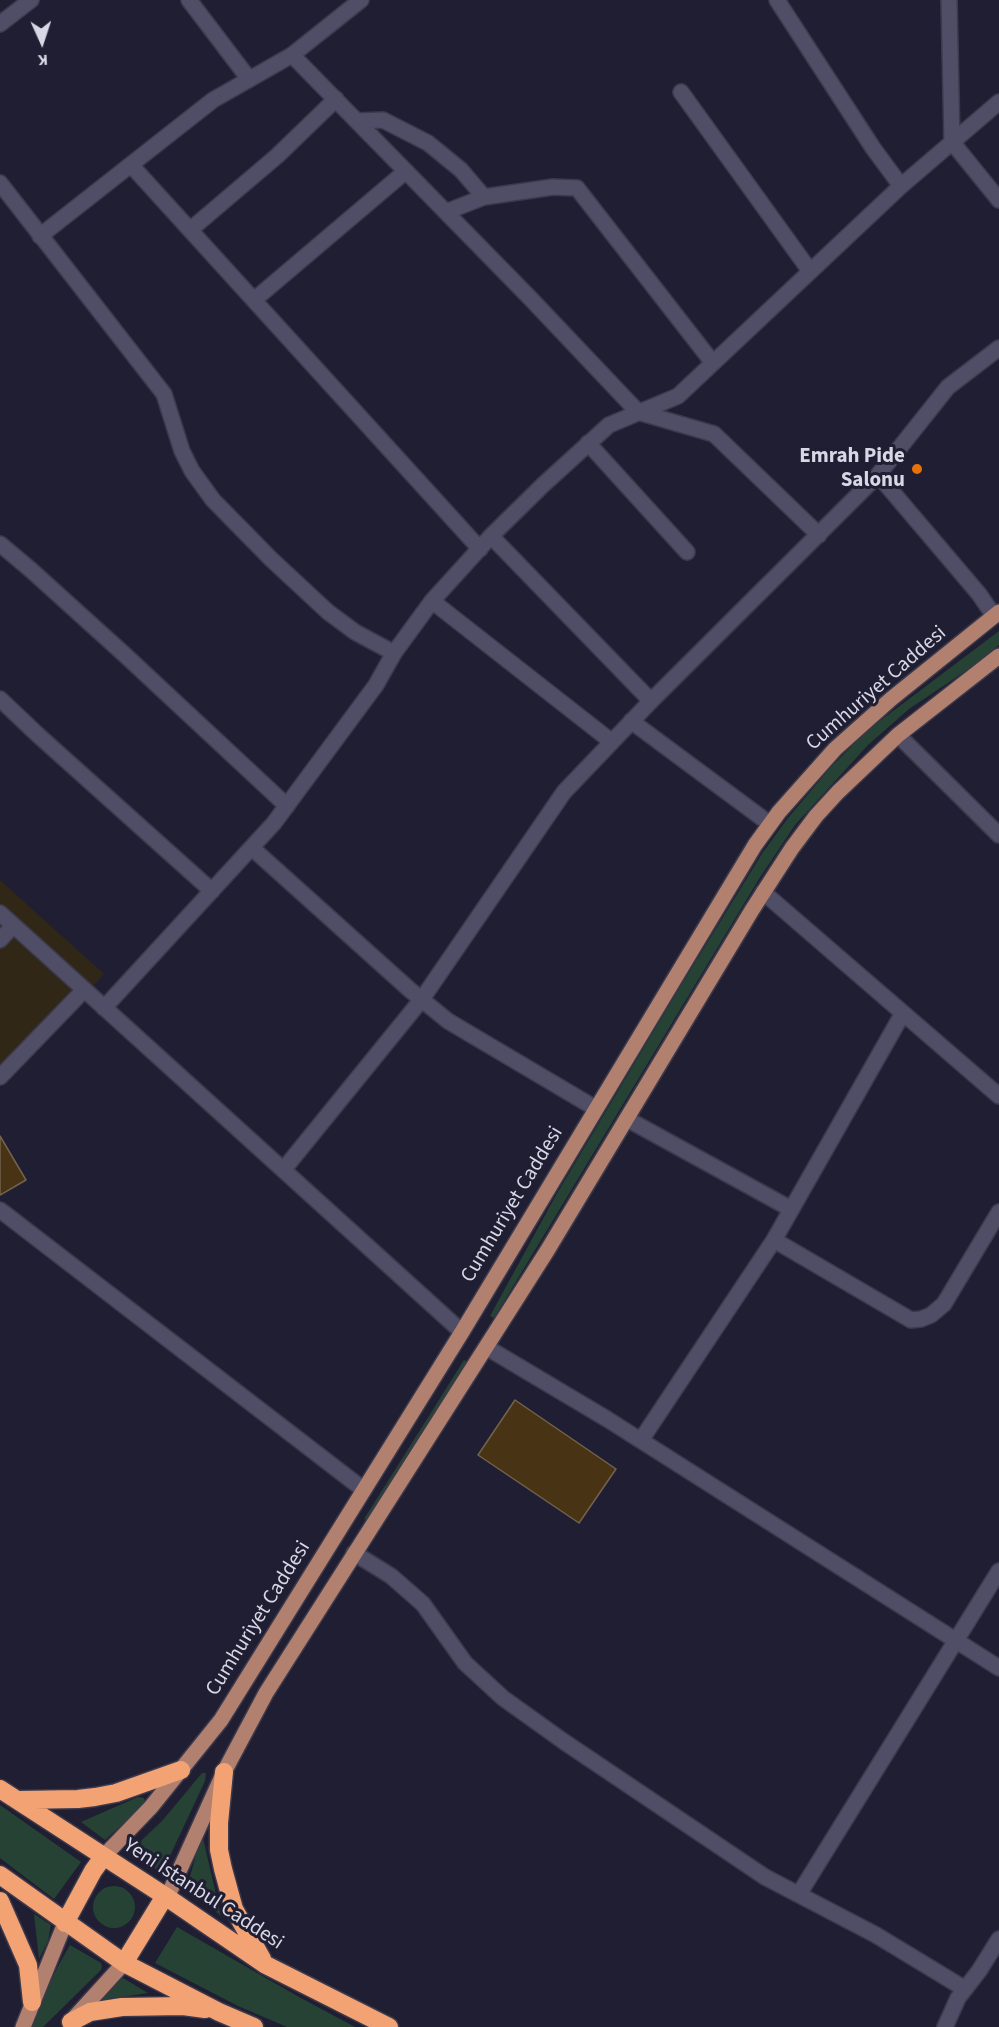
<!DOCTYPE html>
<meta charset="utf-8">
<style>
body{margin:0}
#map{position:relative;width:999px;height:2027px;overflow:hidden;background:#201e32;font-family:"Source Sans 3",sans-serif}
canvas{display:block}
.north{position:absolute;left:12px;top:12px;width:60px;height:60px;-webkit-text-stroke:4px #201e32;paint-order:stroke;rotate:177deg;font-size:16px;font-weight:700;line-height:24px;text-align:center;color:#d8d7e5}
.north::after{content:'';display:block;margin:auto;width:21px;height:27px;background:#d8d7e5;clip-path:polygon(50% 0,100% 100%,50% 72%,0 100%)}
</style>
<div id="map">
<canvas width="999" height="2027"></canvas>
<div class="north">K</div>
</div>
<script>
const c = document.querySelector('canvas').getContext('2d');
c.lineJoin = 'round';
function paint(path, color) { c.fillStyle = color; c.fill(path, 'evenodd'); }
const toPath = rows => new Path2D(rows.map(r => 'M' + r).join(''));
function trace(path, color, width, dash) { c.strokeStyle = color; c.lineWidth = width; c.lineCap = dash ? 'butt' : 'round'; c.setLineDash(dash || []); c.stroke(path); }
function write(font, color, halo, rows, align = 'center') {
  c.font = font + ' "Source Sans 3",sans-serif'; c.lineWidth = 6; c.setLineDash([]); c.textBaseline = 'middle'; c.strokeStyle = halo; c.fillStyle = color; for (const [text, x, y, turn = 0] of rows) {
    c.save(); c.translate(x, y); c.rotate((+turn || 0) * Math.PI / 180); c.textAlign = isNaN(turn) ? turn : align; if (halo) c.strokeText(text, 0, 0); c.fillText(text, 0, 0); c.restore();
  }
}
const industrial = toPath([
 [0,880,104,974,0,1083]
]);
const green = toPath([
 [999,631,999,645,976,664,909,709,868,745,795,825,759,879,494,1318,490,1316,556,1195,680,987,763,852,788,818,830,768,859,739,881,720],
 [464,1360,469,1363,370,1522,364,1519],
 [202,1773,206,1773,205,1781,162,1873,129,1852,162,1821],
 [138,1797,144,1798,145,1802,141,1808,105,1840,81,1822],
 [0,1805,81,1862,54,1899,0,1858],
 [202,1834,221,1916,187,1887],
 '93 1907a21 21 0 1 1 42 0a21 21 0 1 1-42 0Z',
 [34,1914,51,1925,48,1941,39,1959],
 [177,1927,299,1997,355,2027,287,2027,238,2006,155,1963],
 [70,1945,101,1963,102,1967,101,1970,43,2027,30,2027,57,1968],
 [123,1978,148,1993,102,2000,102,1995]
]);
const building = toPath([
 [0,1136,26,1180,0,1195,0,1136],
 [515,1400,616,1469,579,1523,478,1455,515,1400]
]);
const minor = toPath([
 [189,0,249,79],
 [777,0,873,148,901,186],
 [949,0,952,142,999,200],
 [0,24,31,0],
 [292,55,531,299,638,412,714,434,819,535],
 [681,92,810,271],
 [357,121,383,120,428,143,461,170,484,197],
 [131,165,480,549],
 [0,183,164,394,182,451,192,471,213,500,271,559,328,612,355,632,394,653],
 [446,212,484,197,553,187,577,188,713,363],
 [190,230,277,156,336,99],
 [40,236,213,100,292,55,361,0],
 [254,300,406,171],
 [588,443,687,552],
 [878,475,979,594,994,616],
 [491,536,651,701],
 [0,544,31,570,125,655,287,806],
 [432,601,612,742],
 [0,699,38,735,212,891],
 [631,721,770,824],
 [898,735,999,835],
 [252,848,410,990,448,1021,595,1108],
 [763,892,999,1096],
 [0,913,462,1332],
 [0,940,13,926],
 [104,1008,274,823,376,685,394,653,432,601,491,536,544,484,609,425,678,396,901,186,999,102],
 [0,1077,84,990],
 [627,1119,791,1209],
 [284,1169,422,999,564,792,651,701,878,475,948,387,999,348],
 [0,1210,364,1490],
 [774,1240,911,1320,921,1319,931,1315,944,1304,999,1212],
 [486,1347,607,1419,999,1668],
 [641,1440,774,1240,903,1013],
 [354,1553,391,1576,423,1604,465,1663,503,1698,563,1741,765,1877,876,1935,965,1989],
 [799,1894,999,1571],
 [945,2027,958,1998,979,1971,999,1939]
]);
const major = toPath([
 [103,1857,151,1807,221,1720,462,1332,755,845,779,812,835,749,891,699,999,612],
 [165,1896,171,1889,224,1772,266,1693,547,1251,752,910,792,848,816,816,838,792,898,735,999,656],
 [74,2018,124,1963],
 [23,2027,65,1923]
]);
const highway = toPath([
 [224,1772,219,1823,219,1850,223,1869,234,1909,262,1959],
 [0,1789,165,1896,266,1965,389,2027],
 [19,1800,78,1799,95,1797,116,1793,181,1770],
 [0,1875,124,1963,219,2012,254,2027],
 [0,1901,28,1965,32,2002],
 [65,1923,93,1871,103,1857],
 [124,1963,165,1896],
 [71,2022,90,2012,122,2007,183,2006,205,2009]
]);
const markers = [
 [917,469,6,"#e8710a"]
];
const poiNames = [
 ["Emrah Pide",905,457],
 ["Salonu",905,481]
];
const streetNames = [
 ["Cumhuriyet Caddesi",877,689,-41],
 ["Cumhuriyet Caddesi",513,1205,-59],
 ["Cumhuriyet Caddesi",259,1619,-58],
 ["Yeni İstanbul Caddesi",203,1895,33]
];
paint(industrial, '#302717');
paint(green, '#264235');
paint(building, '#483415');
trace(building, '#73634d', 1.5);
trace(minor, '#3b394b', 18);
trace(major, '#3b394b', 18);
trace(highway, '#3b394b', 21);
trace(minor, '#504e66', 15);
trace(major, '#b2806e', 15);
trace(highway, '#f3a273', 18);
for (const [x, y, r, color] of markers) { const dot = new Path2D(); dot.arc(x, y, r, 0, 2 * Math.PI); c.fillStyle = color; c.fill(dot); trace(dot, '#201e32', 2); }
write('bold 21px', '#d8d7e5', '#201e32', poiNames, 'right');
write('21px', '#d8d7e5', '#201e32', streetNames);
</script>
